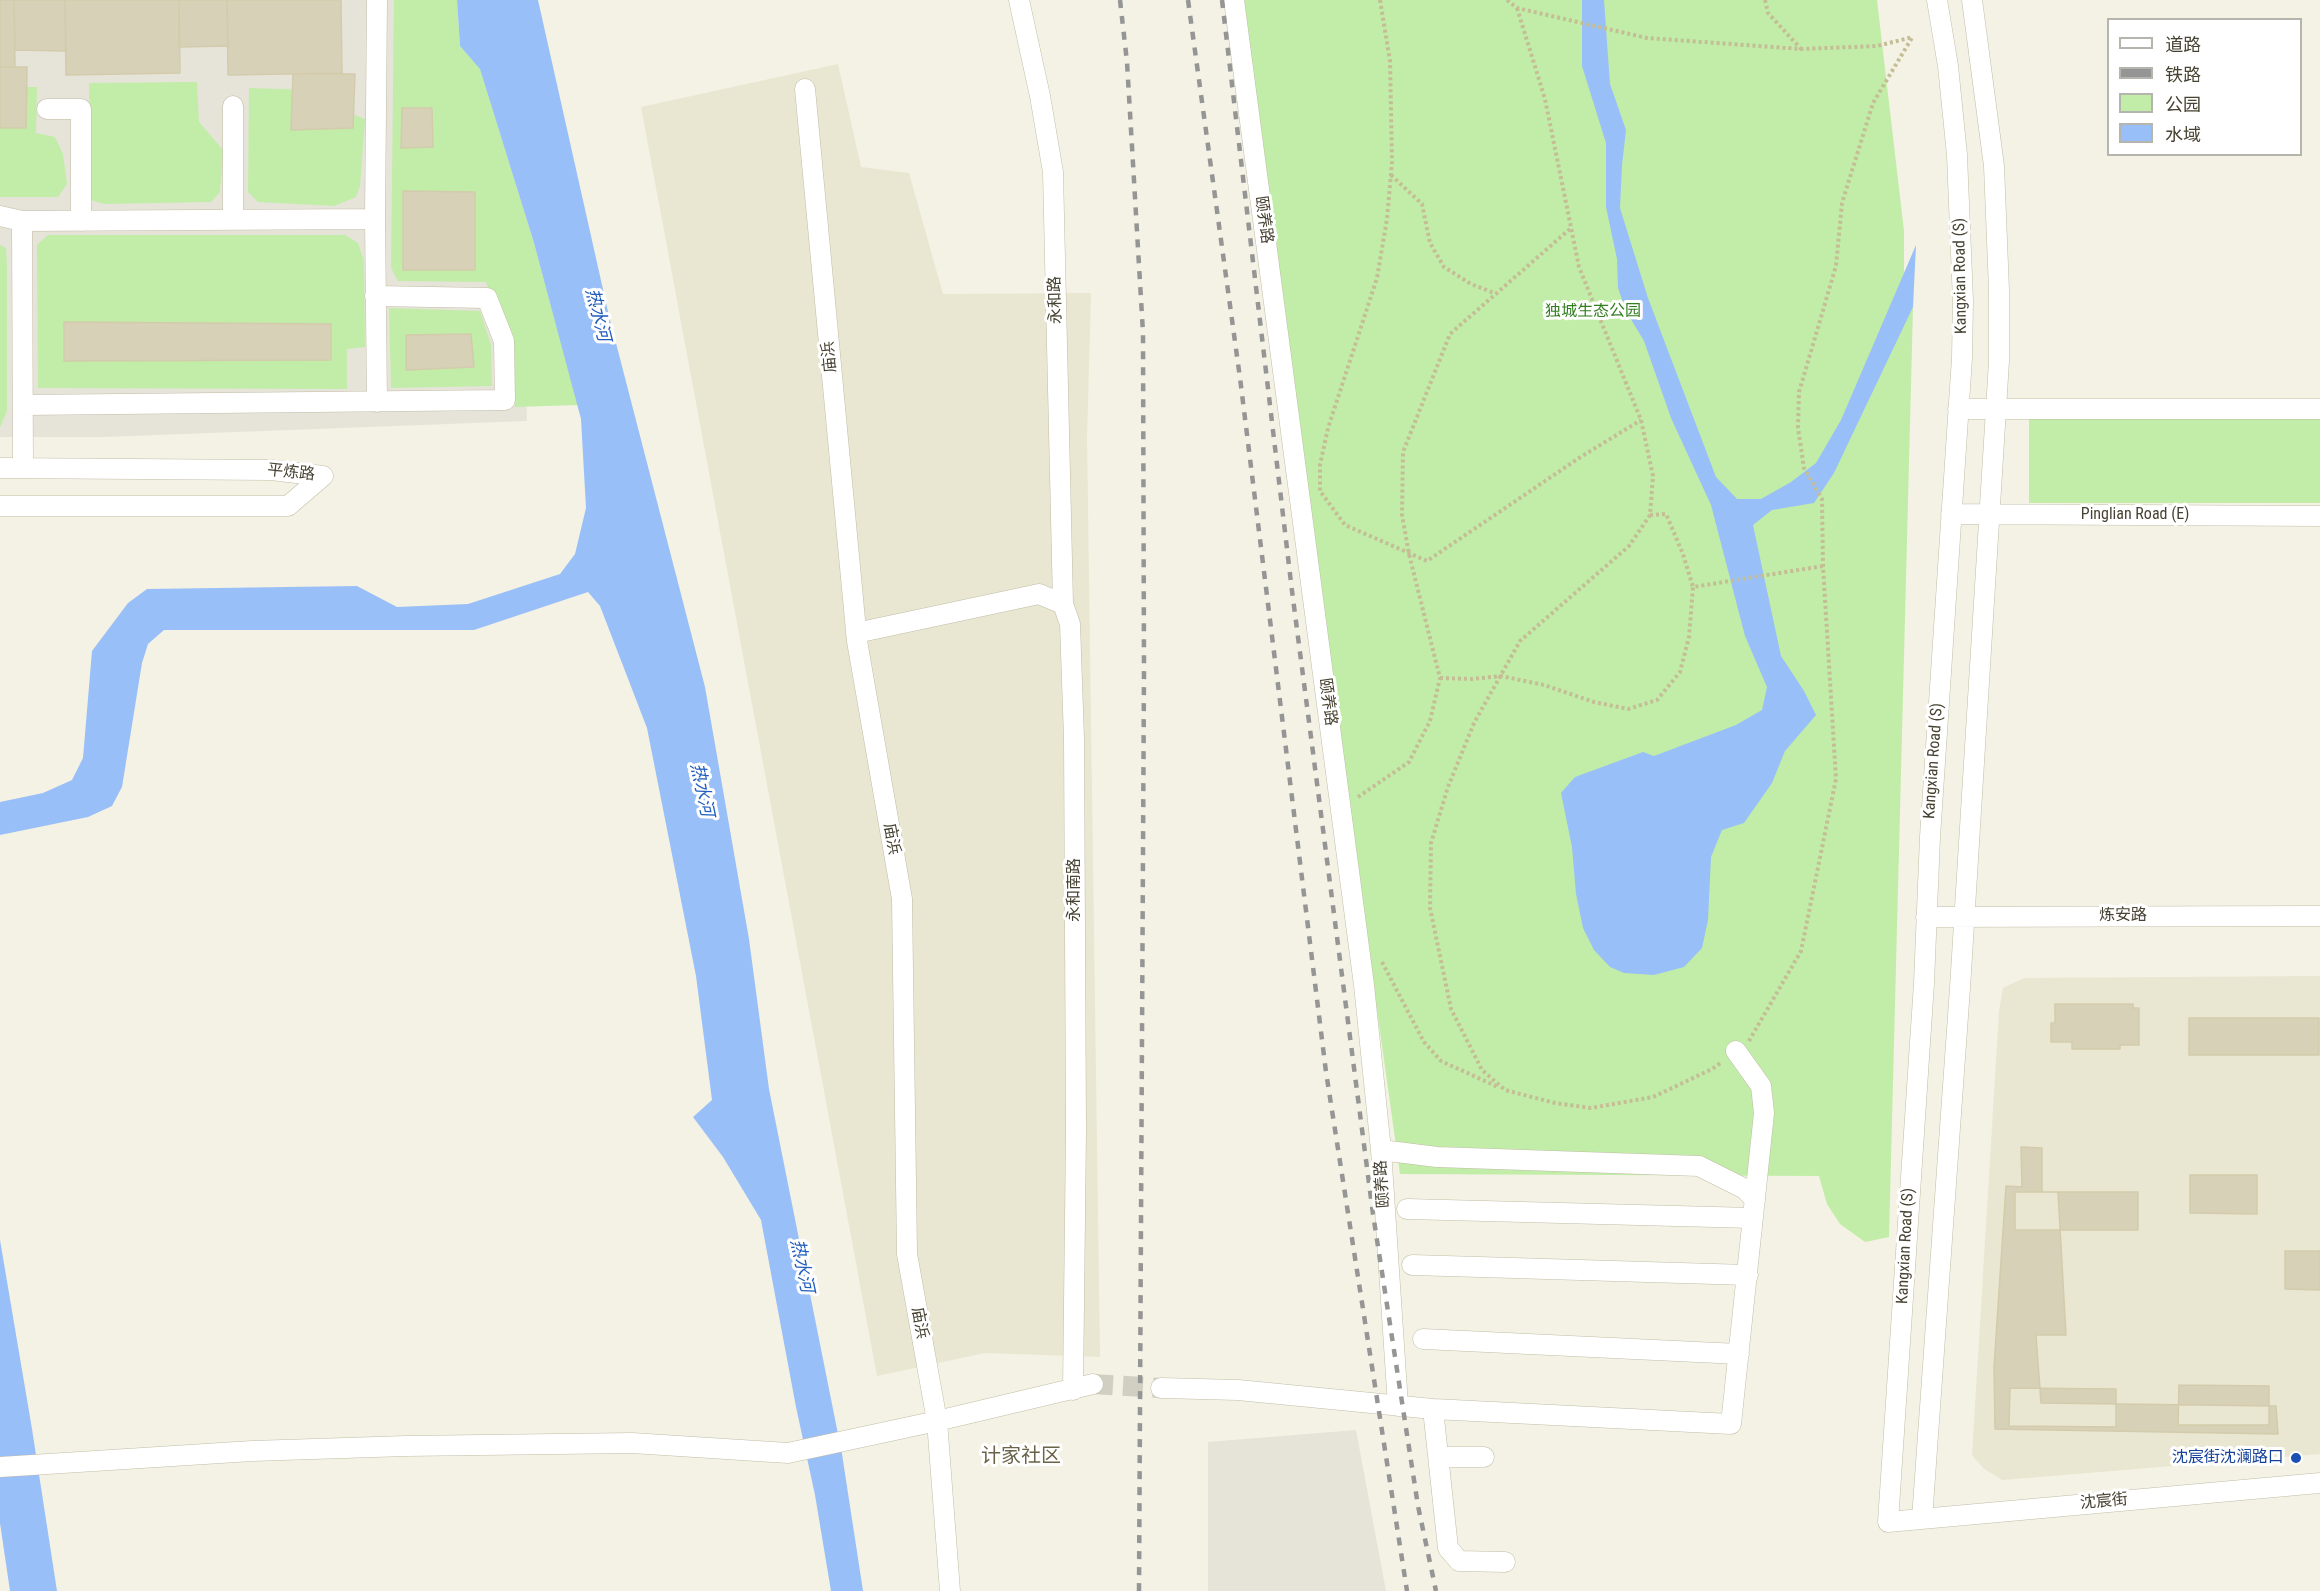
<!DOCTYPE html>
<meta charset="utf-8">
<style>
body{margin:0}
#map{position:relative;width:2320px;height:1591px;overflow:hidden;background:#f4f2e4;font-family:"Roboto Condensed","Noto Sans SC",sans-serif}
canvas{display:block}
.legend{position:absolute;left:2107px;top:18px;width:195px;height:138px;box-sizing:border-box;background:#fff;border:2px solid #b5b4ad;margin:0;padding:8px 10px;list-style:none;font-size:18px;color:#474333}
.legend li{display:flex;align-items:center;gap:12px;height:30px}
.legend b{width:30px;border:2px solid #b5b4ad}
</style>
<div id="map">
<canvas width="2320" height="1591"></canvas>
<ul class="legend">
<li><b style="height:8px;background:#fff"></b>道路</li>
<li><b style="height:8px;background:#959595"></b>铁路</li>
<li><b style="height:16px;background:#c1eda8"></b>公园</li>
<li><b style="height:16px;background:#99bff8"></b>水域</li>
</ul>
</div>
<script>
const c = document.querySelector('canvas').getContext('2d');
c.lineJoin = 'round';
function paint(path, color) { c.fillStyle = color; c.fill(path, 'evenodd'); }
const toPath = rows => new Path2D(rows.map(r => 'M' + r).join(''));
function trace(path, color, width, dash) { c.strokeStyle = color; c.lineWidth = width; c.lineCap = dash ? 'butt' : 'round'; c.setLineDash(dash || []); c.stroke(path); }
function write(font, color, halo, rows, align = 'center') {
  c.font = font + ' "Roboto Condensed","Noto Sans SC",sans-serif'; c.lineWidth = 6; c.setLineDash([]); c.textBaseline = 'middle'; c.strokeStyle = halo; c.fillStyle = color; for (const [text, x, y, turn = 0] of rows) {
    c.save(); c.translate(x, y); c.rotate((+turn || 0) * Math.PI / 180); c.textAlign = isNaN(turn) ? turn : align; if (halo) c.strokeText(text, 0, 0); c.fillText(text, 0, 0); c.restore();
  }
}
const residential = toPath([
 [838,64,861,167,909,173,943,294,1091,293,1087,438,1100,1357,985,1353,877,1376,641,107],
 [2320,976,2320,1454,2002,1480,1983,1468,1972,1455,1999,1011,2003,988,2024,978]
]);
const industrial = toPath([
 [0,0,442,0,525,363,527,421,104,437,0,437],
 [1356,1430,1386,1591,1208,1591,1208,1442]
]);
const green = toPath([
 [394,0,457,0,460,46,480,68,534,243,578,405,515,407,514,363,486,282,398,281,391,268],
 [1231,0,1877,0,1904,231,1904,323,1913,307,1889,1237,1865,1242,1840,1224,1827,1204,1819,1176,1400,1174,1272,262],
 [197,82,199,122,223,150,220,192,211,202,104,204,91,200,89,83],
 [0,87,37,87,36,133,55,137,63,154,67,184,58,197,0,197],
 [249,88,342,91,343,111,365,119,360,186,356,197,334,206,258,202,248,192],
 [48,235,345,235,358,243,364,261,365,347,347,349,347,389,38,388,37,245],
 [0,245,6,248,7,265,7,411,0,427],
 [389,308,480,311,491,345,492,386,391,388],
 [2029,412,2320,413,2320,503,2029,503]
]);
const water = toPath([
 [457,0,538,0,609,316,705,687,749,939,769,1089,842,1454,863,1591,831,1591,815,1495,796,1407,761,1220,723,1157,693,1117,712,1100,696,976,647,728,600,606,588,592,474,630,164,630,148,644,142,663,122,787,112,806,88,817,0,835,0,802,43,793,72,780,83,758,92,651,128,603,147,589,357,586,397,607,468,604,560,574,575,554,586,508,581,419,534,243,480,69,460,46],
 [1582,0,1604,0,1610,84,1626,130,1622,165,1620,208,1648,298,1716,477,1737,499,1761,499,1791,482,1816,463,1841,420,1916,245,1913,307,1834,473,1814,503,1772,510,1753,525,1781,656,1804,691,1816,715,1785,751,1772,783,1744,823,1722,830,1711,857,1708,920,1702,948,1684,967,1654,975,1624,973,1610,967,1594,950,1583,928,1576,894,1572,847,1561,793,1575,777,1643,752,1654,756,1736,725,1762,710,1767,687,1745,636,1711,505,1671,418,1644,341,1626,311,1618,288,1617,259,1606,207,1606,143,1582,66],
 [0,1240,32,1429,57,1591,10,1591,0,1523]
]);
const building = toPath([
 [0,0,14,0,15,67,0,67,0,0],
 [14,0,65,0,66,51,15,50,14,0],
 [65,0,179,0,180,73,66,75,65,0],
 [179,0,227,0,228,46,179,47,179,0],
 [227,0,341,0,342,73,228,75,227,0],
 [0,67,27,67,26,128,0,128,0,67],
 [293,74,355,74,353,128,291,130,293,74],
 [402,108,432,108,433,147,401,148,402,108],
 [403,191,475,192,475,270,403,270,403,191],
 [64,322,331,324,331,360,64,361,64,322],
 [471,334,474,367,406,370,406,335,471,334],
 [2055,1004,2133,1004,2133,1008,2139,1008,2139,1045,2120,1045,2120,1049,2072,1049,2072,1042,2051,1042,2051,1023,2055,1023,2055,1004],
 [2189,1018,2319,1018,2319,1055,2189,1055,2189,1018],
 [2021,1147,2042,1148,2042,1192,2058,1192,2066,1335,2036,1335,2041,1403,2276,1406,2278,1434,1995,1429,1994,1367,2006,1186,2022,1187,2021,1147],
 [2190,1175,2257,1175,2257,1214,2190,1213,2190,1175],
 [2015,1192,2138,1192,2138,1230,2015,1230,2015,1192],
 [2285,1251,2320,1251,2320,1290,2285,1289,2285,1251],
 [2179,1385,2269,1386,2269,1425,2178,1425,2179,1385],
 [2010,1388,2116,1389,2116,1427,2009,1426,2010,1388]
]);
const minorTunnel = toPath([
 [1093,1384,1161,1388]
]);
const path = toPath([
 [1380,0,1390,61,1392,162,1387,219,1377,278,1328,428,1320,465,1320,491,1345,525,1427,561,1579,458,1641,420],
 [1507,0,1517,8,1647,38,1801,49,1877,46,1913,37],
 [1765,0,1768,13,1801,49],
 [1517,8,1545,99,1579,267,1641,420,1653,476,1650,515,1629,546,1520,641,1474,723,1448,787,1431,843,1430,908,1451,1009,1482,1070,1505,1090,1555,1103,1591,1108,1653,1097,1712,1069,1722,1062],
 [1391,175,1422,204,1430,243,1444,267,1471,284,1494,293],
 [1650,515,1666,514,1683,554,1693,587],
 [1440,678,1472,679,1501,676,1544,685,1594,702,1628,709,1657,700,1680,672,1689,637,1693,587,1823,566],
 [1358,797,1409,762,1430,721,1440,678,1409,554,1402,515,1403,452,1450,334,1571,228],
 [1382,962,1424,1042,1441,1061,1498,1087],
 [1749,1041,1801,951,1836,779,1823,566,1822,499,1804,468,1798,428,1799,392,1836,266,1842,203,1873,103,1913,36]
]);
const minor = toPath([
 [1019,0,1040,96,1053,172,1063,604],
 [1234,0,1364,985,1381,1150,1398,1406],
 [1937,0,1948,66,1957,155,1963,301,1962,358,1930,837,1924,983,1888,1522,2320,1483],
 [805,89,857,641,902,899,907,1254,937,1421,950,1591],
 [233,106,233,220],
 [47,109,81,109,81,221],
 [0,216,22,221,375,219],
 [22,221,23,468],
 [377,402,375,219,377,0],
 [23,405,505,400,504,341,487,298,375,296],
 [1958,409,2320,409],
 [0,468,271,470,323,476],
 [0,506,288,506,323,476],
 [1951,514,2320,516],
 [856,633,1039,594,1063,604,1070,624,1074,738,1076,1130,1073,1390],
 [1926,917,2320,916],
 [1381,1150,1437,1157,1699,1166,1745,1189,1755,1200],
 [1407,1209,1753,1218],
 [1412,1265,1748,1275],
 [1423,1339,1739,1354],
 [1161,1388,1238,1390,1433,1409,1731,1424,1764,1113,1761,1086,1736,1051],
 [1433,1409,1448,1548,1459,1561,1505,1562],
 [1439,1457,1484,1457],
 [0,1467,252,1451,406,1446,632,1443,788,1453,937,1421,1093,1384],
 [1922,1519,1960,988,1999,361,1999,290,1994,166,1972,0]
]);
const rail = toPath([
 [1120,0,1127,62,1143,333,1144,669,1139,1591],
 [1188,0,1240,378,1326,1072,1407,1591],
 [1222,0,1292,591,1373,1214,1418,1506,1436,1591]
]);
const markers = [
 [2296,1458,6,"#1a4fb4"]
];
const streetNames = [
 ["颐养路",1263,220,82],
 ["Kangxian Road (S)",1961,276,-91],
 ["永和路",1056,300,-91],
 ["庙浜",830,357,-95],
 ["平炼路",291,473,6],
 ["Pinglian Road (E)",2135,515],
 ["颐养路",1327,702,82],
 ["Kangxian Road (S)",1934,761,-86],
 ["庙浜",891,839,80],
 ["永和南路",1075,890,-90],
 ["炼安路",2123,916],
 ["颐养路",1383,1184,-94],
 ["Kangxian Road (S)",1906,1246,-87],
 ["庙浜",919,1323,80],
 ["沈宸街",2104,1502,-5]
];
const parkNames = [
 ["独城生态公园",1593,312]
];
const transitNames = [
 ["沈宸街沈澜路口",2284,1458]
];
const waterNames = [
 ["热水河",597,315,76],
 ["热水河",701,790,78],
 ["热水河",801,1266,78]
];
const quarterNames = [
 ["计家社区",1021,1457]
];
paint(residential, '#e9e6d2');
paint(industrial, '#e6e3d9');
paint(green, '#c1eda8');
paint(water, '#99bff8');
paint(building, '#d7d1b8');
trace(building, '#d3cbab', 1.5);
trace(minorTunnel, '#d1cfc1', 20, [20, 10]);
trace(minor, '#c1bda6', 21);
trace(path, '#c4bd95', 4, [3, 3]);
trace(minor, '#fff', 20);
trace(rail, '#959595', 4.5, [8, 8]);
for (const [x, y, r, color] of markers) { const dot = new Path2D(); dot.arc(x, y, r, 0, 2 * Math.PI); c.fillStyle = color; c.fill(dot); trace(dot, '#fff', 2); }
write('16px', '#474333', '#fff', streetNames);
write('16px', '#327f20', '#fff', parkNames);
write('16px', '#164399', '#fff', transitNames, 'right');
write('italic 18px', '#215dbf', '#fff', waterNames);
write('20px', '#6b6449', '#fff', quarterNames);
</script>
